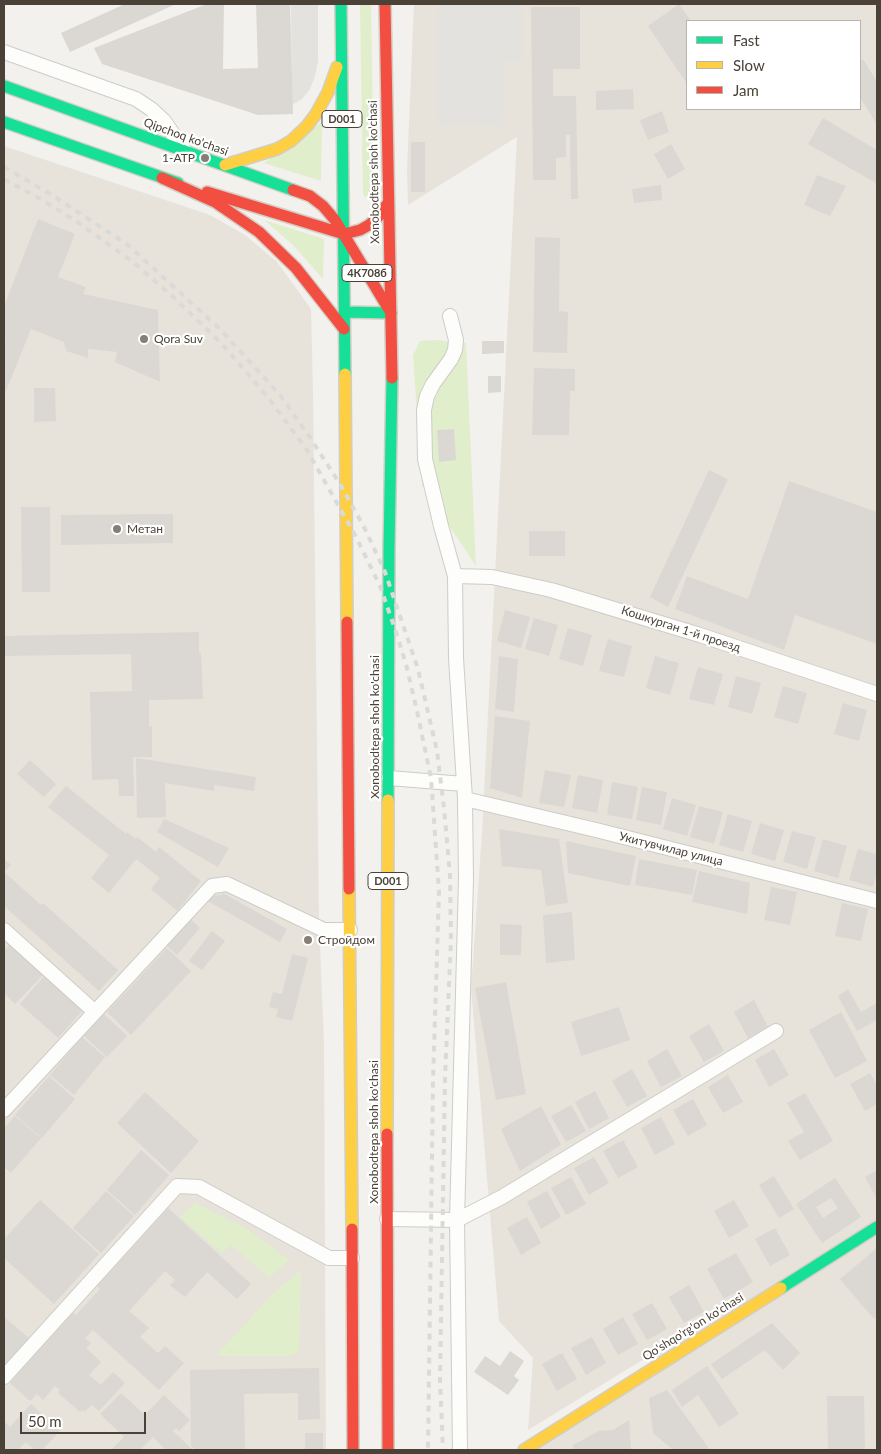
<!DOCTYPE html>
<meta charset="utf-8">
<style>
body{margin:0}
#map{position:relative;width:881px;height:1454px;overflow:hidden;background:#f2f1ed;font-family:Lato,sans-serif}
canvas{display:block}
.frame{position:absolute;inset:0;border:5px solid #4a4237;pointer-events:none}
.legend{position:absolute;left:686px;top:20px;width:175px;height:90px;box-sizing:border-box;background:#fff;border:1px solid #b7b3af;margin:0;padding:6px 9px;list-style:none;font-size:15px;color:#4a4237}
.legend li{display:flex;align-items:center;gap:10px;height:25px}
.legend b{width:25px;border:1px solid #b7b3af}
.scale{position:absolute;left:20px;top:1412px;width:126px;height:22px;box-sizing:border-box;border:2px solid #4a4237;border-top:0;padding-left:6px;font-size:15px;line-height:18px;white-space:nowrap;color:#4a4237;-webkit-text-stroke:4px #fff;paint-order:stroke}
</style>
<div id="map">
<canvas width="881" height="1454"></canvas>
<div class="frame"></div>
<ul class="legend">
<li><b style="height:6px;background:#16e098"></b>Fast</li>
<li><b style="height:6px;background:#ffcf43"></b>Slow</li>
<li><b style="height:6px;background:#f24e42"></b>Jam</li>
</ul>
<div class="scale">50 m</div>
</div>
<script>
const c = document.querySelector('canvas').getContext('2d');
c.lineJoin = 'round';
function paint(path, color) { c.fillStyle = color; c.fill(path, 'evenodd'); }
const toPath = rows => new Path2D(rows.map(r => 'M' + r).join(''));
function trace(path, color, width, dash) { c.strokeStyle = color; c.lineWidth = width; c.lineCap = dash ? 'butt' : 'round'; c.setLineDash(dash || []); c.stroke(path); }
function write(font, color, halo, rows, align = 'center') {
  c.font = font + ' Lato,sans-serif'; c.lineWidth = 4.5; c.setLineDash([]); c.textBaseline = 'middle'; c.strokeStyle = halo; c.fillStyle = color; for (const [text, x, y, turn = 0] of rows) {
    c.save(); c.translate(x, y); c.rotate((+turn || 0) * Math.PI / 180); c.textAlign = isNaN(turn) ? turn : align; if (halo) c.strokeText(text, 0, 0); c.fillText(text, 0, 0); c.restore();
  }
}
const residential = toPath([
 [414,4,877,4,877,1450,524,1450,656,1367,649,1356,528,1430,533,1358,499,1321,471,988,482,833,517,137,408,205,407,170],
 [687,21,860,21,860,109,687,109],
 [4,146,210,215,245,235,277,262,311,309,313,393,319,919,324,1045,326,1450,4,1450]
]);
const green = toPath([
 [360,4,371,4,374,194,370,198,365,197,363,194],
 [322,122,321,181,264,163],
 [264,220,324,239,323,279,293,245],
 [434,340,466,343,476,566,422,485,413,355,420,341],
 [195,1203,246,1228,289,1260,269,1278,231,1245,222,1253,180,1217],
 [301,1270,299,1352,288,1356,216,1356,272,1294]
]);
const parking = toPath([
 [291,4,318,4,318,61,315,76,310,89,302,99,292,105],
 [437,4,522,4,522,62,503,62,503,126,437,125]
]);
const building = toPath([
 [125,4,176,4,70,52,61,33],
 [207,4,224,4,223,69,258,68,256,4,290,4,293,114,258,115,102,64,94,48],
 [679,4,691,21,687,21,687,84,648,26],
 [531,7,580,7,580,69,553,69,553,96,576,96,578,199,571,199,570,135,566,135,566,157,556,158,556,180,533,180],
 [863,59,877,82,877,125,860,97,860,62],
 [633,89,634,109,596,110,596,91],
 [662,111,669,132,648,140,640,120],
 [823,118,877,150,877,181,876,183,808,144],
 [411,142,425,142,425,192,411,192],
 [671,144,685,169,668,179,654,154],
 [817,175,846,186,830,216,804,205],
 [661,185,662,200,634,203,632,189],
 [38,219,75,234,58,277,86,287,83,294,158,310,160,382,115,362,117,352,88,349,88,358,66,351,64,342,31,329,6,391,4,390,4,342,6,338,4,337,4,306],
 [535,237,560,238,559,311,568,312,567,353,533,352],
 [482,341,504,341,504,353,482,354],
 [534,368,575,369,575,391,570,391,569,435,532,435],
 [488,376,501,376,501,392,488,393],
 [34,388,55,388,56,421,34,422],
 [454,429,456,460,439,462,437,430],
 [709,470,728,479,668,607,650,597],
 [789,481,877,512,877,644,795,615,784,650,675,609,687,576,748,599],
 [21,507,50,507,50,592,22,592],
 [173,514,173,543,61,545,61,515],
 [529,531,565,531,565,556,529,556],
 [505,610,530,617,521,648,497,641],
 [534,618,558,625,549,656,525,649],
 [568,628,592,635,583,666,559,659],
 [199,632,199,653,201,653,203,699,149,700,149,726,152,726,152,757,133,757,134,796,119,796,118,779,92,780,90,692,132,691,131,654,4,656,4,636],
 [608,639,632,646,624,677,599,671],
 [499,656,518,659,514,712,495,709],
 [655,656,679,663,670,695,646,688],
 [698,667,723,674,714,705,689,699],
 [736,676,761,683,752,714,728,707],
 [783,686,807,693,798,724,774,717],
 [843,703,867,710,859,741,834,734],
 [495,716,530,721,522,798,490,788],
 [136,758,256,777,254,791,214,785,214,791,165,783,166,817,137,818],
 [30,760,56,784,44,797,17,774],
 [545,770,571,775,564,807,539,803],
 [578,775,603,780,597,813,572,808],
 [612,782,638,787,632,819,607,815],
 [66,786,126,834,127,832,136,839,137,837,156,852,159,847,201,881,177,911,151,889,160,878,136,859,109,893,91,878,109,855,48,807],
 [642,787,667,792,661,825,636,820],
 [672,798,696,805,687,836,663,829],
 [699,806,723,812,714,844,690,837],
 [728,814,752,821,743,852,719,845],
 [164,819,229,848,218,867,157,832],
 [760,823,784,830,775,861,751,854],
 [499,829,559,839,568,903,546,906,541,870,502,866],
 [792,831,816,837,807,869,783,862],
 [823,839,847,846,838,878,814,871],
 [566,841,636,856,630,886,568,873],
 [858,849,877,854,877,872,873,887,849,880],
 [4,859,11,865,4,872,41,905,43,903,118,970,99,991,4,906],
 [639,859,697,870,692,895,635,885],
 [699,871,750,883,747,914,692,902],
 [771,887,797,892,790,925,764,920],
 [223,893,287,929,280,942,206,900,210,896,222,895],
 [842,903,868,909,861,941,835,936],
 [572,912,575,960,546,963,543,915],
 [189,918,200,928,177,955,166,945],
 [500,924,522,925,521,955,500,955],
 [212,931,225,941,202,970,189,961],
 [11,943,43,975,15,1004,4,993,4,950],
 [167,948,191,971,131,1035,107,1012],
 [292,954,308,958,292,1021,276,1017,278,1009,269,1007,273,992,282,994],
 [45,975,83,1010,58,1038,20,1004],
 [506,982,526,1094,496,1100,475,988],
 [848,989,861,1012,877,1003,877,1020,857,1031,838,996],
 [754,1000,768,1027,748,1038,734,1012],
 [619,1007,630,1040,581,1056,571,1022],
 [841,1012,867,1061,835,1078,809,1030],
 [104,1014,127,1036,107,1057,84,1036],
 [709,1024,724,1051,704,1062,689,1036],
 [82,1037,105,1057,74,1095,50,1075],
 [667,1049,682,1076,661,1087,647,1061],
 [774,1049,789,1075,769,1087,755,1060],
 [632,1069,647,1096,627,1107,612,1081],
 [870,1073,877,1085,877,1104,865,1111,850,1084],
 [728,1075,743,1102,723,1113,708,1087],
 [49,1076,75,1099,42,1138,15,1115],
 [595,1091,609,1118,589,1129,575,1102],
 [145,1092,199,1141,171,1173,117,1123],
 [805,1093,833,1141,800,1160,788,1141,804,1132,787,1103],
 [693,1099,707,1125,688,1136,673,1110],
 [571,1105,586,1131,566,1142,551,1116],
 [541,1106,561,1145,520,1171,501,1129],
 [15,1116,41,1138,11,1173,4,1167,4,1128],
 [661,1117,675,1144,655,1155,641,1128],
 [623,1140,638,1167,618,1178,603,1151],
 [141,1150,169,1175,135,1215,107,1190],
 [594,1157,609,1183,589,1195,574,1168],
 [877,1170,877,1199,865,1177],
 [774,1176,794,1209,779,1218,759,1185],
 [571,1177,586,1204,566,1215,551,1188],
 [835,1178,861,1217,822,1243,796,1204],
 [831,1198,838,1208,823,1218,816,1207],
 [106,1191,134,1216,101,1253,73,1228],
 [547,1191,561,1217,541,1229,527,1202],
 [40,1200,99,1254,54,1304,4,1258,4,1239],
 [734,1200,749,1226,729,1238,714,1211],
 [168,1208,251,1284,237,1299,207,1272,185,1297,170,1285,175,1280,165,1271,129,1311,149,1328,140,1337,158,1353,165,1346,184,1363,159,1390,93,1330,85,1338,91,1343,86,1348,101,1362,89,1375,101,1385,113,1372,125,1383,99,1411,92,1405,84,1412,82,1410,80,1412,58,1393,60,1390,55,1386,43,1400,37,1394,30,1401,10,1383,72,1311,76,1315,100,1289,96,1285,109,1270,111,1271],
 [527,1217,541,1243,521,1255,507,1228],
 [775,1228,790,1255,770,1266,755,1239],
 [877,1248,877,1316,874,1319,840,1279],
 [736,1253,753,1282,724,1299,707,1269],
 [689,1285,704,1312,684,1323,669,1297],
 [652,1303,667,1329,647,1340,632,1314],
 [4,1317,30,1339,4,1371],
 [623,1317,638,1344,618,1355,603,1329],
 [772,1323,800,1353,783,1370,765,1350,722,1379,711,1364],
 [592,1337,606,1363,586,1375,571,1348],
 [510,1351,524,1361,514,1376,519,1380,508,1395,474,1372,485,1356,500,1366],
 [562,1353,577,1379,557,1391,542,1364],
 [707,1366,739,1414,719,1427,698,1395,682,1407,672,1390],
 [319,1368,320,1419,298,1420,298,1393,244,1394,245,1450,195,1450,191,1446,190,1370],
 [667,1390,710,1450,673,1450,653,1433,649,1398],
 [121,1393,145,1415,164,1395,190,1420,179,1431,176,1428,173,1431,193,1450,166,1450,153,1437,140,1450,111,1450,124,1437,100,1414],
 [827,1396,864,1396,865,1450,828,1450],
 [31,1404,60,1431,42,1450,35,1450,26,1442,18,1450,4,1450,4,1421,10,1427],
 [629,1420,631,1450,573,1450,573,1445,599,1431,613,1430],
 [305,1433,323,1433,323,1450,305,1450]
]);
const street = toPath([
 [4,52,136,99,151,109,164,121,184,150],
 [450,316,456,340,455,350,451,359,433,384,427,396,424,410,425,459,441,526,455,576,456,658,465,799,466,879,457,1220,460,1450],
 [455,576,492,577,551,590,700,635,877,694],
 [389,778,464,784],
 [465,799,596,830,877,901],
 [4,930,95,1012],
 [4,1110,212,886,227,884,324,930,350,930],
 [387,1219,457,1220,502,1197,776,1031],
 [4,1377,177,1186,199,1187,329,1258,352,1258]
]);
const fast = toPath([
 [341,4,345,374],
 [4,86,293,190],
 [4,122,178,183],
 [344,312,391,313],
 [388,800,389,549,392,378],
 [781,1288,877,1227]
]);
const slow = toPath([
 [225,165,277,149,291,141,307,126,316,114,328,92,337,67],
 [345,374,347,622],
 [349,889,352,1229],
 [387,1134,388,800],
 [524,1450,781,1288]
]);
const jam = toPath([
 [385,4,392,378],
 [162,178,215,202,259,232,296,268,344,329],
 [293,190,310,196,323,206,335,220,391,313],
 [207,192,344,234,360,230,369,225,378,217,388,203],
 [347,622,349,889],
 [387,1134,388,1450],
 [352,1229,353,1450]
]);
const rail = toPath([
 [4,167,52,195,128,245,220,329,280,395,307,433,340,484,365,529,385,572,418,669,437,751,444,808,450,875,451,940,445,1077,440,1380,443,1450],
 [4,179,44,201,79,223,133,262,171,295,221,343,248,374,270,400,307,450,325,482,355,535,380,586,395,629,406,664,417,711,431,778,439,891,433,1081,428,1450]
]);
const markers = [
 [205,158,5,"#857f77"],
 [144,339,5,"#857f77"],
 [117,529,5,"#857f77"],
 [308,940,5,"#857f77"]
];
const shields = [
 [342,119,40],
 [367,273,50],
 [388,881,40]
];
const shieldNames = [
 ["D001",342,119],
 ["4К708б",367,273],
 ["D001",388,881]
];
const streetNames = [
 ["Qipchoq ko'chasi",186,137,20],
 ["Xonobodtepa shoh ko'chasi",374,172,-91],
 ["Кошкурган 1-й проезд",681,629,18],
 ["Xonobodtepa shoh ko'chasi",375,727,-90],
 ["Укитувчилар улица",671,849,14],
 ["Xonobodtepa shoh ko'chasi",374,1132,-90],
 ["Qo'shqo'rg'on ko'chasi",693,1327,-32]
];
const poiNames = [
 ["1-ATP",195,158,"right"],
 ["Qora Suv",154,339],
 ["Метан",127,529],
 ["Стройдом",318,940]
];
paint(residential, '#e7e3da');
paint(green, '#e0eecc');
paint(parking, '#e4e2de');
paint(building, '#dbd8d3');
trace(street, '#ceccc7', 16);
trace(fast, '#d2cec3', 14);
trace(slow, '#d2cec3', 14);
trace(jam, '#d2cec3', 14);
trace(street, '#fdfdfc', 14);
trace(fast, '#16e098', 11);
trace(slow, '#ffcf43', 11);
trace(jam, '#f24e42', 11);
trace(rail, '#dadad9', 4, [6, 6]);
for (const [x, y, r, color] of markers) { const dot = new Path2D(); dot.arc(x, y, r, 0, 2 * Math.PI); c.fillStyle = color; c.fill(dot); trace(dot, '#fff', 2); }
for (const [x, y, w] of shields) { const box = new Path2D(); box.roundRect(x - w / 2, y - 8.5, w, 17, 4); c.fillStyle = '#fff'; c.fill(box); trace(box, '#4a4237', 1); }
write('bold 11px', '#4a4237', null, shieldNames);
write('12px', '#4a4237', '#fff', streetNames);
write('12px', '#4a4237', '#fff', poiNames, 'left');
</script>
